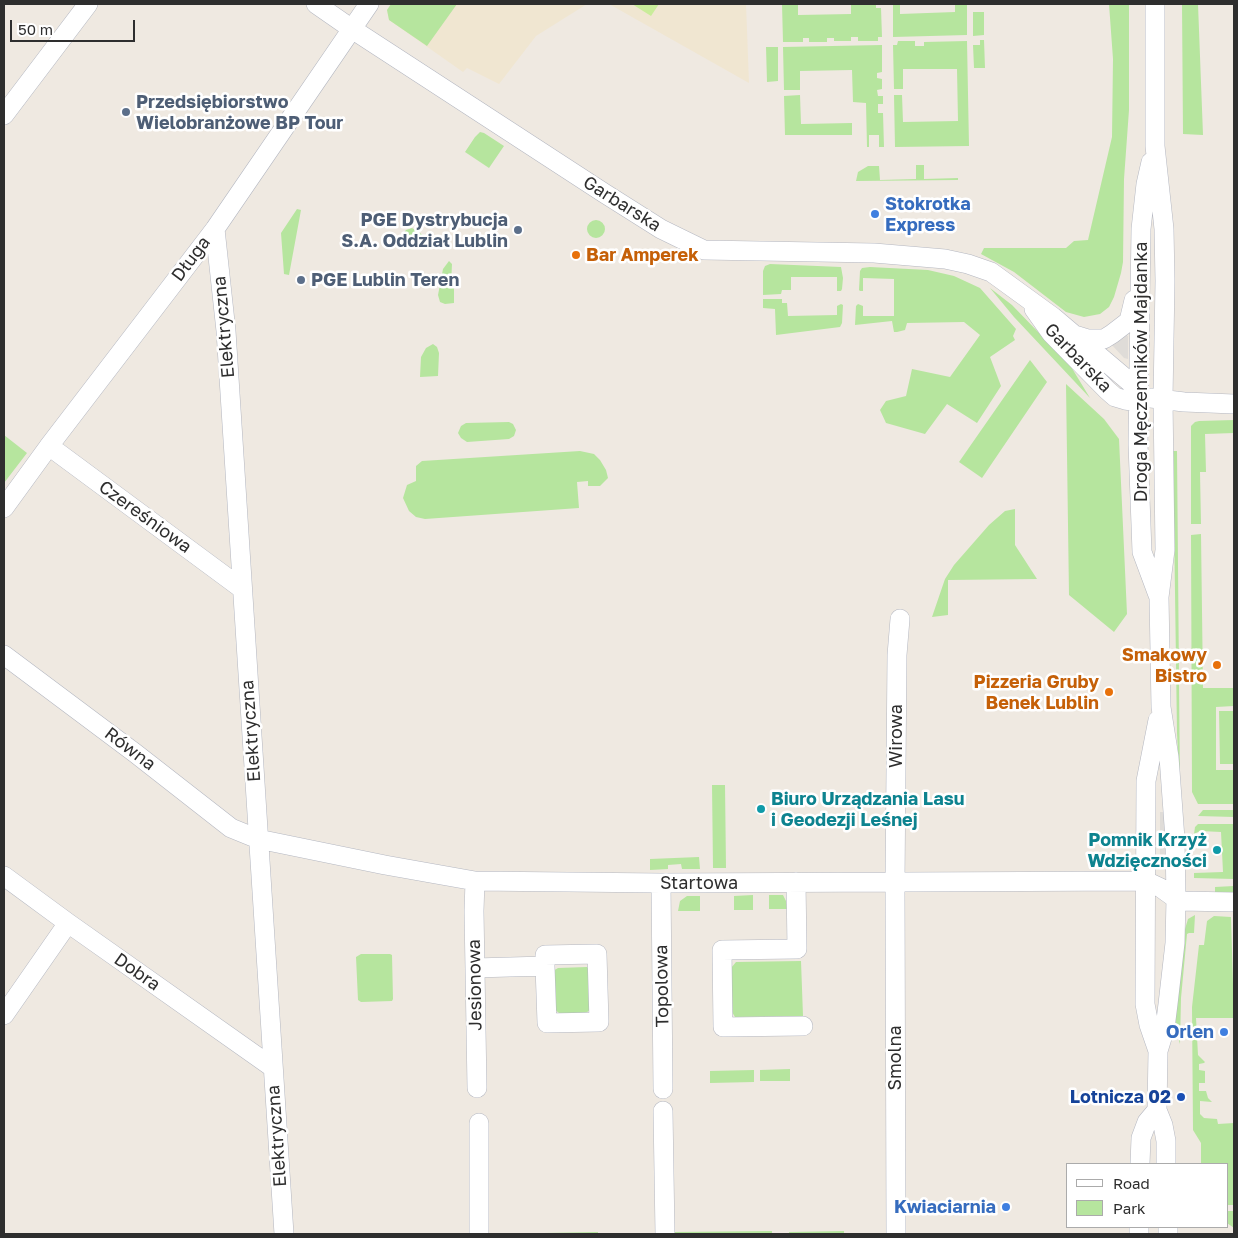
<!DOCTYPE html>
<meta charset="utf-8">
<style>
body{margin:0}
#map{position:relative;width:1238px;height:1238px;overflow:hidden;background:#efe9e1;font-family:"Golos Text",sans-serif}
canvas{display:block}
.frame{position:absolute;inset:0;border:5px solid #2e2e2e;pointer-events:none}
.legend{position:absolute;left:1066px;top:1163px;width:162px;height:65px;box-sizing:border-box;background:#fff;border:1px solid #ababab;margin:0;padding:6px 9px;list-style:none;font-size:15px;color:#2e2e2e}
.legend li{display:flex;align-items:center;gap:10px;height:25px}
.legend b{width:25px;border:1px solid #ababab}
.scale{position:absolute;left:10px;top:20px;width:125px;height:22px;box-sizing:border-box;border:2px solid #2e2e2e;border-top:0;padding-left:6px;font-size:15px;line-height:18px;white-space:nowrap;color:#2e2e2e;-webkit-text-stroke:4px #fff;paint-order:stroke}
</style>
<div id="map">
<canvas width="1238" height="1238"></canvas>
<div class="frame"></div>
<ul class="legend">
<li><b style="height:6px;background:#fff"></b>Road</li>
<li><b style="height:14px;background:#b6e59e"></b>Park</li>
</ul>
<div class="scale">50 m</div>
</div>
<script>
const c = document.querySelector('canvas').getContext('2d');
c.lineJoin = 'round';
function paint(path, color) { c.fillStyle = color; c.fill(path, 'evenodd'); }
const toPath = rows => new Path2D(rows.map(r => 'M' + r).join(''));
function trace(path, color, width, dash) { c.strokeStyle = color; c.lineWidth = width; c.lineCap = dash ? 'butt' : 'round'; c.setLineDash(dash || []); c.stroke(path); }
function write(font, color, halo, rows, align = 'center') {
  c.font = font + ' "Golos Text",sans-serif'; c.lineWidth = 5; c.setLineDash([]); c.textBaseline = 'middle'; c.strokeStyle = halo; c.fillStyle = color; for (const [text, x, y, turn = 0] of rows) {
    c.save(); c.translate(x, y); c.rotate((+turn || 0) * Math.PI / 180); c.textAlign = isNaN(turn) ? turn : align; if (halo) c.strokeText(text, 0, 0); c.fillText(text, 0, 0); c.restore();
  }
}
const education = toPath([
 [391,4,587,4,536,36,499,84,467,68,463,72,389,20,387,10],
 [609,4,746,4,749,83]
]);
const green = toPath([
 [391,4,457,4,427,46,389,20,387,10],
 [782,4,798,4,798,15,851,14,851,4,876,4,876,8,881,8,882,37,878,37,878,41,858,41,858,37,851,37,851,41,834,41,834,38,827,38,827,42,809,42,809,38,803,38,803,42,783,42],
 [893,4,900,4,900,14,955,12,955,4,967,4,967,35,893,37],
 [1109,4,1129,4,1129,110,1124,179,1123,262,1121,273,1114,297,1109,307,1100,314,1084,317,1066,312,1014,272,981,254,984,248,1066,248,1074,241,1088,240,1112,137,1113,59],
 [1182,4,1198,4,1203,135,1183,134],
 [973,12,984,12,984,35,973,36],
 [980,40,984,40,985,68,974,68,973,45,980,45],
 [898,41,915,41,915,46,924,46,924,42,967,41,969,146,895,147,894,95,902,95,903,122,958,121,957,69,903,69,903,89,894,89,893,45,897,45],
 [882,45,882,72,877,73,877,78,882,79,882,89,877,90,878,96,883,96,883,104,878,104,878,113,883,113,884,147,879,147,879,135,869,135,869,147,867,147,866,103,853,102,852,70,800,71,800,90,784,90,783,47],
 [766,47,778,47,778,81,767,82],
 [800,95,801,124,852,123,852,135,785,135,784,96],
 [480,132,484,133,504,146,489,168,465,152,475,137],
 [916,165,924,165,924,179,958,178,958,180,856,181,858,172,868,166,879,166,880,180,916,179],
 [297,209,301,210,289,275,284,274,281,233],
 '587 229a9 9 0 1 1 18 0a9 9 0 1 1-18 0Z',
 [412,228,435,243,434,247,404,240,403,234,406,230],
 [449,261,452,264,451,285,454,289,454,303,445,304,440,302,438,295,443,269],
 [770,264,841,267,843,278,842,289,841,291,837,291,837,277,791,277,791,290,782,290,781,294,763,295,763,271,765,266],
 [870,267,928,270,954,276,980,288,1016,329,1013,336,1015,340,990,357,1001,386,977,423,947,404,925,434,886,423,880,410,886,401,906,396,912,369,950,377,980,335,964,322,907,323,905,330,897,332,894,332,892,321,855,325,856,306,858,304,863,306,863,316,894,316,894,279,863,278,863,291,860,291,859,290,860,271,862,268],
 [990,288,1012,305,1070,365,1090,398,1014,317],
 [763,299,782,299,782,303,787,303,788,316,837,315,837,306,841,304,843,305,842,323,840,327,776,335,775,309,763,308],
 [433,344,437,347,439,353,438,376,420,377,421,357,426,348],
 [1030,360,1047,382,982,478,959,462],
 [1066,384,1104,419,1119,439,1127,614,1114,632,1069,595],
 [1234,420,1234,433,1205,434,1206,472,1200,472,1201,524,1191,524,1191,426,1195,422,1199,421],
 [509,422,513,424,516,430,514,436,509,439,467,442,461,438,458,433,461,426,466,423],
 [4,435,27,453,4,483],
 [580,451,594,454,600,460,606,470,608,478,600,486,588,486,588,481,577,482,579,508,425,519,416,517,409,511,403,498,407,485,416,481,416,466,422,461],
 [1173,451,1177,451,1180,791,1177,733],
 [1015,509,1015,545,1037,579,948,580,948,615,932,617,945,579,954,565,989,525,1005,511],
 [1201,534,1203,688,1234,688,1234,706,1216,707,1216,770,1234,770,1234,804,1198,804,1192,792,1191,535],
 [1219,711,1234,711,1234,764,1220,764],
 [712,785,725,785,726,868,713,868],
 [1203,810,1234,810,1234,817,1198,816],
 [1198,824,1234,824,1234,879,1194,878,1194,873,1223,872,1221,832,1200,831,1194,834,1195,827],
 [699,857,700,869,682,869,681,864,668,865,668,869,650,870,650,859],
 [1234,886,1234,892,1215,892,1215,887],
 [753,895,753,910,734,910,734,896],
 [769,895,783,895,786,901,787,909,769,909],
 [687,896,700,896,700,911,678,911,680,901],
 [1195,915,1194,933,1189,933,1187,934,1181,998,1180,1044,1175,1027,1176,1003,1185,929,1188,919],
 [1214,916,1231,917,1234,1018,1196,1018,1198,1055,1205,1062,1204,1063,1199,1064,1199,1070,1205,1071,1205,1083,1199,1083,1199,1091,1206,1091,1208,1098,1212,1102,1200,1101,1200,1114,1204,1118,1217,1119,1218,1124,1234,1123,1234,1205,1227,1205,1227,1164,1201,1164,1201,1143,1193,1130,1192,1007,1199,945,1204,945,1207,921],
 [361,954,390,954,392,955,393,999,392,1001,361,1002,358,1000,356,957],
 [801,961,803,1016,735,1017,732,1012,731,968,736,962],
 [587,967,591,971,592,1008,586,1013,559,1013,554,1009,553,971,558,968],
 [790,1069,790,1081,760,1081,760,1070],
 [754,1070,754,1082,710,1083,710,1071],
 [1227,1211,1234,1211,1234,1228,1227,1223],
 [772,1231,772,1234,675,1234,674,1232],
 [844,1231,844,1234,789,1234,789,1232],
 [598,1232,598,1234,544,1234,544,1233]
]);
const pitch = toPath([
 [632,4,659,4,651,16]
]);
const plaza = toPath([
 [1126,335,1128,336,1128,359,1124,358,1110,343],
 [1160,812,1165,812,1166,867,1160,867]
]);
const minor = toPath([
 [316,4,352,29,604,193,661,229,704,250,874,253,945,259,968,264,991,272,1053,317,1131,383,1139,398],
 [1155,4,1155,146,1164,229,1165,281,1163,399,1165,550,1159,597,1161,707,1169,757,1175,839,1176,899,1175,943,1168,1004,1165,1028,1158,1051,1157,1110,1163,1125,1166,1141,1166,1164],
 [4,115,88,4],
 [1151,162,1146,184,1141,229,1138,444,1142,552,1158,595],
 [215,229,226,331,284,1234],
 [1034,309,1051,333,1107,390,1115,397,1125,400,1132,401,1139,398],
 [1075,335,1088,339,1104,339,1112,334,1129,321,1134,300],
 [1151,398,1184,402,1234,404],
 [49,446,241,588],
 [4,508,49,446,215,229,369,4],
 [4,655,135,753,231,828,258,839,385,865,475,881,661,883,1146,881,1161,888,1179,901,1234,902],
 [1158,720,1146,781,1145,1004,1149,1025,1158,1051],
 [4,876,68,923,272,1067],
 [475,881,474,911,477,1088],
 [796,882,797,949,722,950,723,1027,803,1026],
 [661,883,663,1089],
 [475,968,545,966,547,1023,599,1022,597,954,545,955,545,966],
 [4,1015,68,923],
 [663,1111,665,1234],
 [1140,1164,1141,1138,1147,1122,1157,1110],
 [1139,1227,1139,1234],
 [1168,1227,1168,1234],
 [479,1234,479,1123],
 [896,1234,895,883,897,655,900,619]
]);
const markers = [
 [126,112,5,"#5c6f8a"],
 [875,214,5,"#3f7fe0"],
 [518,230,5,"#5c6f8a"],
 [576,255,5,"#e8710a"],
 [301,280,5,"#5c6f8a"],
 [1217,665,5,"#e8710a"],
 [1109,692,5,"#e8710a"],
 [761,809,5,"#0f9aa8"],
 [1217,850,5,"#0f9aa8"],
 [1224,1032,5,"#3f7fe0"],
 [1181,1097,5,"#1a4fb4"],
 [1006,1207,5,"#3f7fe0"]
];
const serviceNames = [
 ["Przedsiębiorstwo",136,102],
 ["Wielobranżowe BP Tour",136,123],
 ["PGE Dystrybucja",508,220,"right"],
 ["S.A. Oddział Lublin",508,241,"right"],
 ["PGE Lublin Teren",311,280]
];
const streetNames = [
 ["Garbarska",622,204,32],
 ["Długa",191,259,-53],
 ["Elektryczna",224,327,-95],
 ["Garbarska",1078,358,46],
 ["Droga Męczenników Majdanka",1141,372,-90],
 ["Czereśniowa",145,517,36],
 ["Elektryczna",251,731,-94],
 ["Wirowa",896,736,-90],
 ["Równa",130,749,37],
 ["Startowa",699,883],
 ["Dobra",137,972,35],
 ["Jesionowa",475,985,-91],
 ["Topolowa",662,986,-91],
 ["Smolna",895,1058,-90],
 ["Elektryczna",277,1136,-94]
];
const shopNames = [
 ["Stokrotka",885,204,"left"],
 ["Express",885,225,"left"],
 ["Orlen",1214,1032],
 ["Kwiaciarnia",996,1207]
];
const foodNames = [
 ["Bar Amperek",586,255,"left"],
 ["Smakowy",1207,655],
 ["Bistro",1207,676],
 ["Pizzeria Gruby",1099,682],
 ["Benek Lublin",1099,703]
];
const cultureNames = [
 ["Biuro Urządzania Lasu",771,799],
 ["i Geodezji Leśnej",771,820],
 ["Pomnik Krzyż",1207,840,"right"],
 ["Wdzięczności",1207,861,"right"]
];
const transitNames = [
 ["Lotnicza 02",1171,1097]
];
paint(education, '#f0e6d1');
paint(green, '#b6e59e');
paint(pitch, '#c9ec9a');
paint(plaza, '#dfdcd8');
trace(minor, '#b4b7c1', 20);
trace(minor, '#fff', 19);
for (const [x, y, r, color] of markers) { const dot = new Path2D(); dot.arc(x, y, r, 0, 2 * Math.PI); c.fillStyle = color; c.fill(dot); trace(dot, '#fff', 2); }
write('bold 18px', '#4e5e75', '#fff', serviceNames, 'left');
write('18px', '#2e2e2e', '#fff', streetNames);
write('bold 18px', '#366cbe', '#fff', shopNames, 'right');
write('bold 18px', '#c56008', '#fff', foodNames, 'right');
write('bold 18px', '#0d838f', '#fff', cultureNames, 'left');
write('bold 18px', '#164399', '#fff', transitNames, 'right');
</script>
